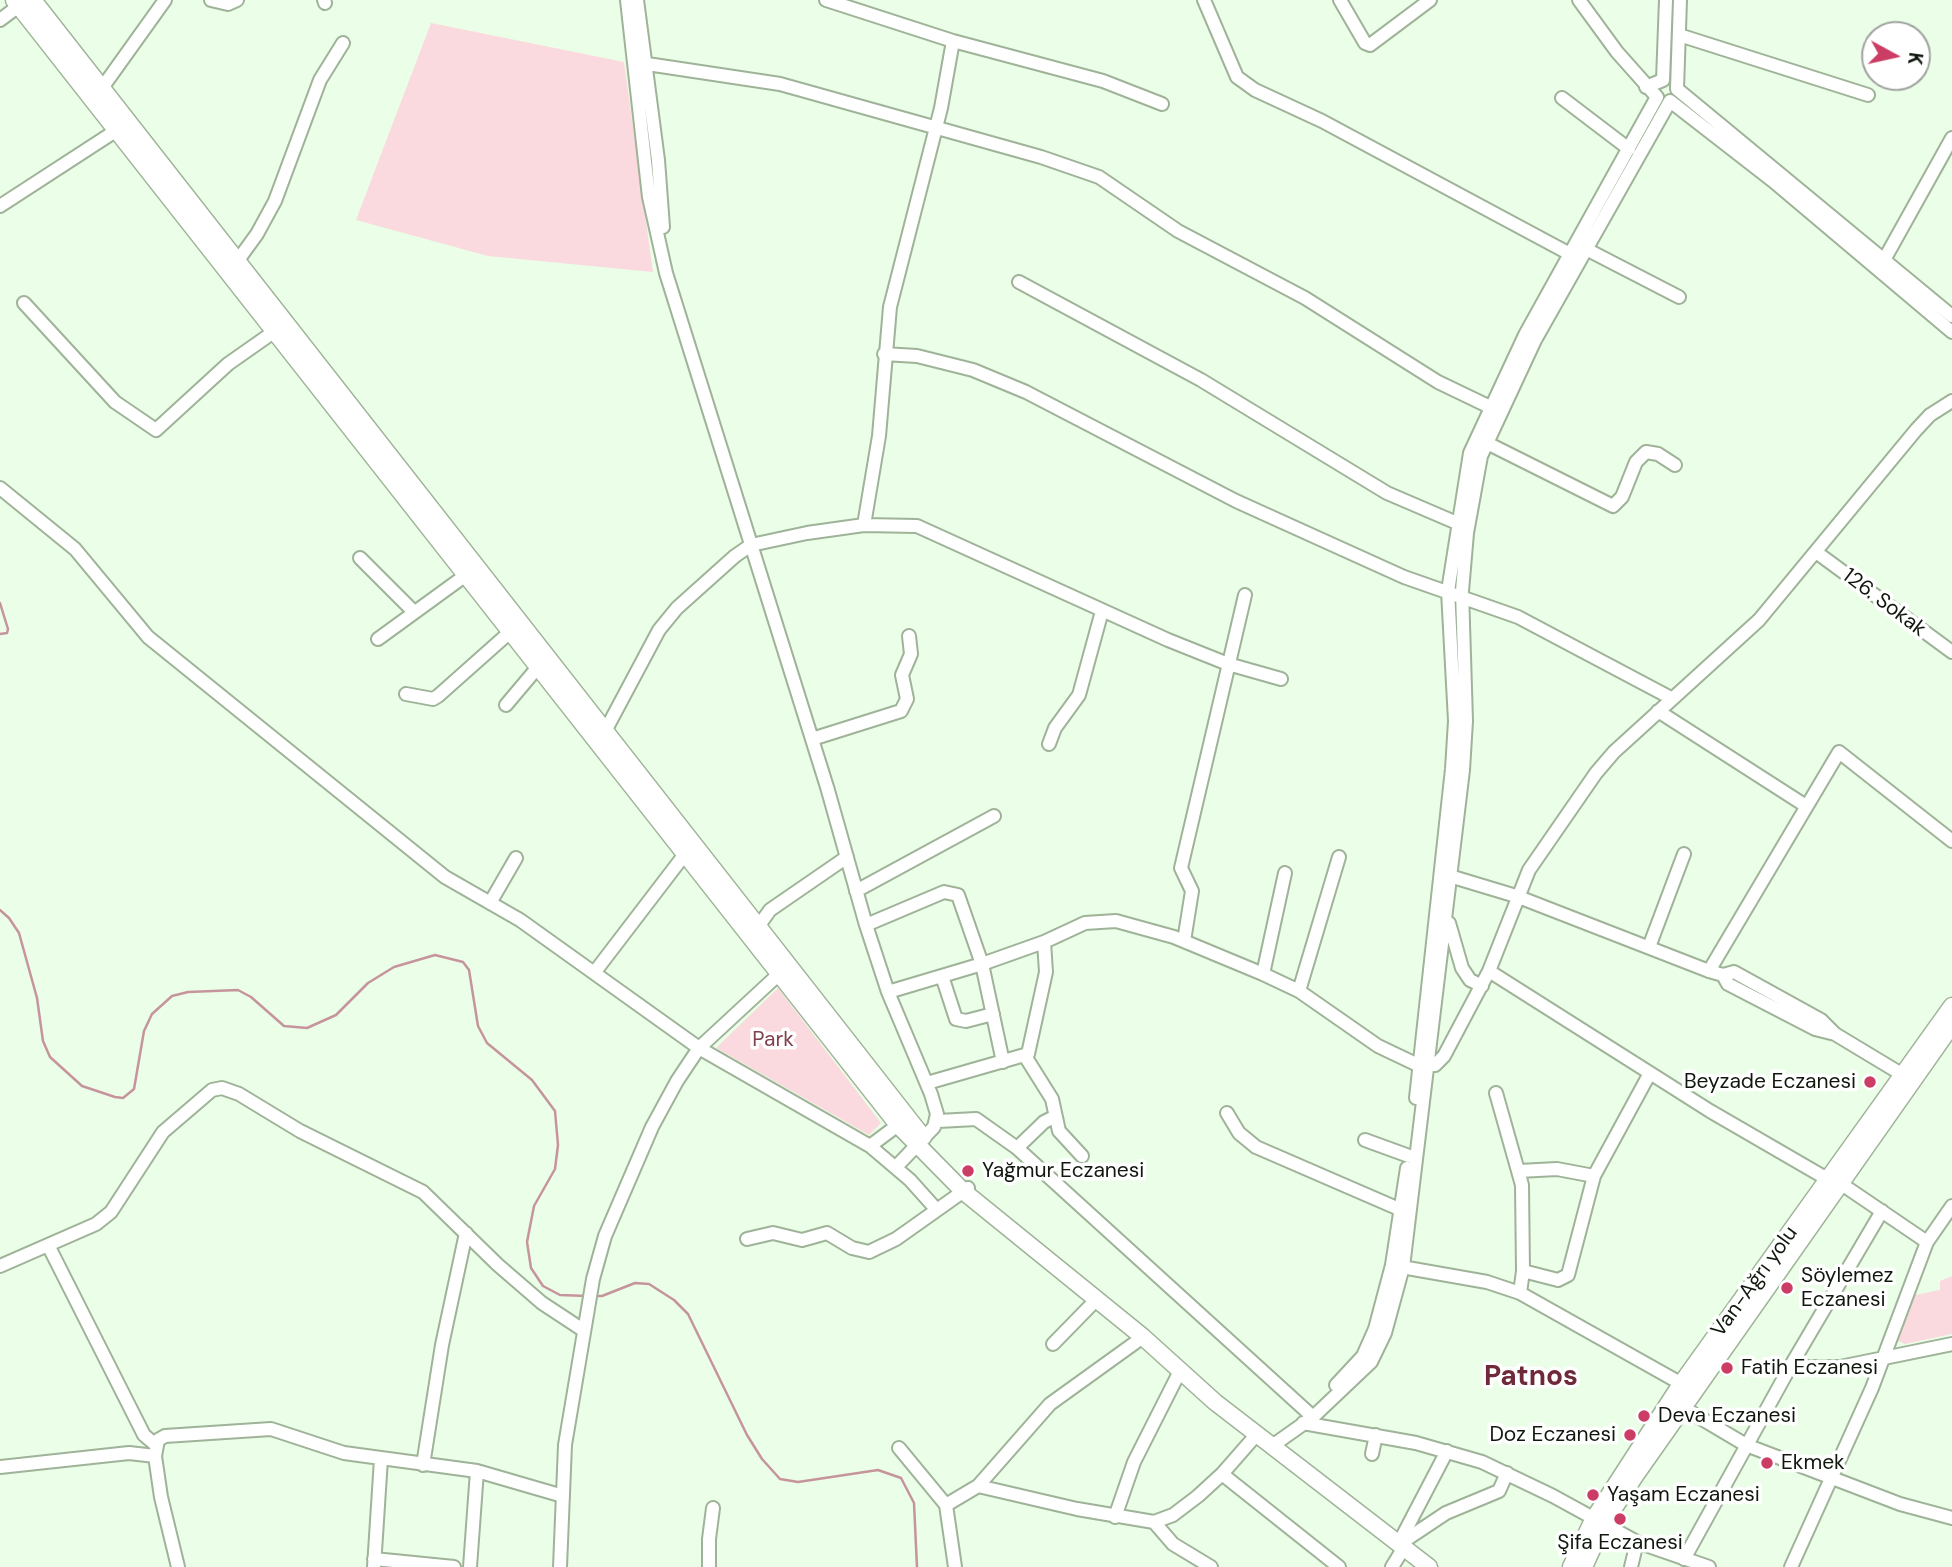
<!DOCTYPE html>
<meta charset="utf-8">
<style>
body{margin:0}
#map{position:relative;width:1952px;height:1567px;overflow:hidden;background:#ebfee7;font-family:"DM Sans",sans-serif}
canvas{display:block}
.north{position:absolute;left:1861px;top:21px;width:70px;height:70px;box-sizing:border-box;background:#fff;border:2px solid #9fa39f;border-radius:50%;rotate:98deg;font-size:19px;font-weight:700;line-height:28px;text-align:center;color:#10180e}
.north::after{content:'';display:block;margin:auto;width:24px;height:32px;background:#cc3d65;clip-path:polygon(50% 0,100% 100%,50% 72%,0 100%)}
</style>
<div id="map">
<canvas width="1952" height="1567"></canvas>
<div class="north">K</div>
</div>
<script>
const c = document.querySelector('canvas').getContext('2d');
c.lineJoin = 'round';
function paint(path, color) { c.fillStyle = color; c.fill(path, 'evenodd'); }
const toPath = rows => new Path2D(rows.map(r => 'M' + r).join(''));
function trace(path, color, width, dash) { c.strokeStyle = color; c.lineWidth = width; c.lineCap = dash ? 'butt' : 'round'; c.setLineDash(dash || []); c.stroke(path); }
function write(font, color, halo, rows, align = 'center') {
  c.font = font + ' "DM Sans",sans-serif'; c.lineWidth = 7; c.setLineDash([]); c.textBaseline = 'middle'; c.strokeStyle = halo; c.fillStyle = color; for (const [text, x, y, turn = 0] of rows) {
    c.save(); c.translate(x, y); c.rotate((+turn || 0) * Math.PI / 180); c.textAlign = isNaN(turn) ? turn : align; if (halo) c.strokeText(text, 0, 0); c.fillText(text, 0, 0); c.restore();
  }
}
const green = toPath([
 [431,23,624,62,653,272,488,256,356,220],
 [778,988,881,1123,869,1135,716,1048],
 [1952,1276,1952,1334,1905,1344,1898,1341,1915,1295,1940,1290,1940,1281]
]);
const stream = toPath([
 [0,603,8,629,7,633,0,634],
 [0,910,9,918,19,933,37,998,43,1041,50,1057,82,1086,115,1097,123,1098,134,1089,144,1031,152,1014,172,996,188,992,238,990,251,997,284,1026,307,1028,336,1015,368,983,394,967,435,955,463,962,469,970,478,1026,487,1043,532,1080,555,1111,558,1145,555,1169,534,1206,527,1242,531,1268,543,1286,560,1295,587,1296],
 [594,1296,602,1296,635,1283,649,1284,674,1300,688,1314,747,1435,762,1459,780,1479,798,1482,878,1470,901,1478,914,1503,917,1567]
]);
const minor = toPath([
 [211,0,228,4,237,0],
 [324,0,325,3],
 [627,0,649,197,666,273,827,787,866,925,888,992,931,1094,937,1114,934,1127,896,1167],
 [637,0,658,160,663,227],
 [826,0,953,41,1103,81,1162,104],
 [1204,0,1237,77,1255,90,1322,121,1570,254],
 [1340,0,1365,43,1370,45,1430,0],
 [1680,0,1677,89,1952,316],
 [0,20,24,2],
 [1679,35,1868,95],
 [634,62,780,84,1041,157,1099,177,1178,231,1305,298,1438,382,1490,407],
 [1646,87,1663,80,1666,0],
 [102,88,165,0],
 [1562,98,1629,149],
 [0,206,117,130],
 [1586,249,1679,297],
 [1884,260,1952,138],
 [233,267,257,234,275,201,320,80,343,43],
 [1019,282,1201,380,1387,493,1464,526],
 [24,303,115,402,156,430,228,364,275,331],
 [884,354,917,356,973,370,1026,392,1236,501,1404,577,1518,617,1671,698],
 [1487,443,1613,506,1622,497,1636,462,1646,452,1658,454,1675,465],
 [0,488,75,549,148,637,445,877,520,920,699,1048,870,1146,910,1180,936,1209],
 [864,525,879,436,890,307,941,108,953,41],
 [1816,552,1952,652],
 [360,558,414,612],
 [378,639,466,575],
 [406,694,433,699,438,696,510,632],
 [506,705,538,667],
 [1658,711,1806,806],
 [602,737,659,630,677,608,735,556,751,545,807,533,864,525,917,526,1168,640,1228,664,1281,679],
 [812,739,901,711,907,699,902,675,911,654,909,636],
 [1049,744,1055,728,1079,695,1102,611],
 [1443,874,1516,896,1709,971,1723,975,1734,972,1821,1020,1835,1034],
 [856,891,994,816],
 [490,903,516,858],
 [1449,923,1462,968,1470,980,1482,986],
 [866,925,944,892,958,895,982,964,1003,1062],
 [753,934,770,910,847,857],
 [1184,941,1192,891,1181,868,1245,595],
 [1649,947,1684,854],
 [1489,971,1710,1111,1829,1180,1840,1183,1927,1242],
 [1709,971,1839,752,1952,841],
 [594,973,685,854],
 [1263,974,1285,873],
 [1723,975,1728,984,1815,1029,1835,1034,1908,1078],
 [942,976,956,1019,966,1021,993,1014],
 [1299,991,1339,857],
 [888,992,982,964,1044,942,1085,923,1116,921,1174,937,1263,974,1299,991,1378,1046,1420,1066,1435,1065,1444,1056,1489,971,1529,870,1596,773,1614,752,1759,620,1916,430,1930,415,1952,401],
 [1025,1056,1052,1099,1059,1131,1082,1156],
 [927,1083,1028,1054,1046,972,1044,942],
 [1496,1093,1522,1185,1523,1271,1520,1293],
 [1416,1098,1452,769,1455,721,1448,591,1470,453,1525,335,1657,97,1617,52,1579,0],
 [1227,1113,1239,1133,1256,1147,1406,1212],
 [938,1121,976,1119,1017,1148,1313,1417],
 [1365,1140,1409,1156],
 [870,1146,898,1125],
 [1017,1148,1044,1122,1054,1117],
 [1519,1171,1557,1169,1594,1176],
 [747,1239,773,1233,802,1240,827,1233,852,1248,869,1252,896,1239,968,1188],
 [48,1245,144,1435,157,1446],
 [0,1266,96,1224,111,1212,163,1132,212,1090,222,1088,239,1094,300,1131,423,1192,498,1265,542,1303,583,1330],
 [1396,1266,1487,1282,1520,1293,1689,1388],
 [1523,1271,1558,1280,1568,1275,1594,1176,1650,1073],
 [1053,1344,1097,1299],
 [1790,1367,1840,1367,1952,1344],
 [1336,1385,1363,1356,1375,1329,1392,1265,1407,1168],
 [1682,1407,1746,1445,1900,1504,1952,1518],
 [1303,1423,1416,1443,1482,1462,1553,1496,1637,1542,1709,1567],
 [1272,1446,1313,1417,1371,1362,1385,1333,1403,1267,1463,770,1466,721,1462,591,1467,533,1481,456,1535,340,1670,101,1773,181,1952,332],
 [899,1448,946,1505,955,1567],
 [1372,1454,1376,1435],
 [423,1465,442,1345,466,1233],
 [0,1467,129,1453,155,1456],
 [1222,1474,1339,1567],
 [978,1486,1077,1509,1154,1522,1173,1515,1198,1496,1222,1474,1257,1434],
 [946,1505,978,1486,1050,1404,1143,1337],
 [1115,1517,1134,1462,1180,1371],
 [1154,1522,1173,1544,1211,1567],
 [1400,1541,1447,1451],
 [1398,1545,1446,1513,1499,1491,1507,1473],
 [374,1559,454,1567],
 [1684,1559,1790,1367,1882,1211],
 [178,1567,161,1497,155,1456,158,1440,165,1436,271,1429,344,1453,477,1471,563,1496],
 [374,1567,381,1459],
 [470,1567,477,1471],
 [560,1567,565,1445,593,1279,605,1236,652,1127,677,1081,699,1048,779,974],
 [709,1567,709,1539,713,1508],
 [1392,1567,1403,1549],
 [1631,1567,1637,1542],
 [1791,1567,1872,1388,1927,1242,1952,1206]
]);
const major = toPath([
 [14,0,898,1125,963,1191,1143,1337,1215,1402,1429,1567],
 [33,0,923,1137],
 [1571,1567,1593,1520,1681,1384,1952,1006],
 [1584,1567,1603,1525,1635,1476,1952,1025]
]);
const markers = [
 [1870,1082,7,"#cc3d65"],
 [968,1171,7,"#cc3d65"],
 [1787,1288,7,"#cc3d65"],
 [1727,1368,7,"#cc3d65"],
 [1644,1416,7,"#cc3d65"],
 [1630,1435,7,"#cc3d65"],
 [1767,1463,7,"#cc3d65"],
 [1593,1495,7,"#cc3d65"],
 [1620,1519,7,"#cc3d65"]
];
const streetNames = [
 ["126. Sokak",1884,603,37],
 ["Van-Ağrı yolu",1755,1282,-54]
];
const parkNames = [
 ["Park",773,1040]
];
const poiNames = [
 ["Beyzade Eczanesi",1856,1082,"right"],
 ["Yağmur Eczanesi",982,1171],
 ["Söylemez",1801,1276],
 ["Eczanesi",1801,1300],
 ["Fatih Eczanesi",1741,1368],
 ["Deva Eczanesi",1658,1416],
 ["Doz Eczanesi",1616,1435,"right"],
 ["Ekmek",1781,1463],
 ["Yaşam Eczanesi",1607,1495],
 ["Şifa Eczanesi",1620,1543,"center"]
];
const districtNames = [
 ["Patnos",1531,1378]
];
paint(green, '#fadade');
trace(stream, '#c5949c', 2.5);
trace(minor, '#9eb398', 16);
trace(major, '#9eb398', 19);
trace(minor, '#fff', 12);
trace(major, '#fff', 16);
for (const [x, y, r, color] of markers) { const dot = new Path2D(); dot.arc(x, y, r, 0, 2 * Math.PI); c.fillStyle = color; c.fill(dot); trace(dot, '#fff', 2.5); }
write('21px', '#10180e', '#fff', streetNames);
write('21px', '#80404d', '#fff', parkNames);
write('21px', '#10180e', '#fff', poiNames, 'left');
write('bold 28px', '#6f2a3a', '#fff', districtNames);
</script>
